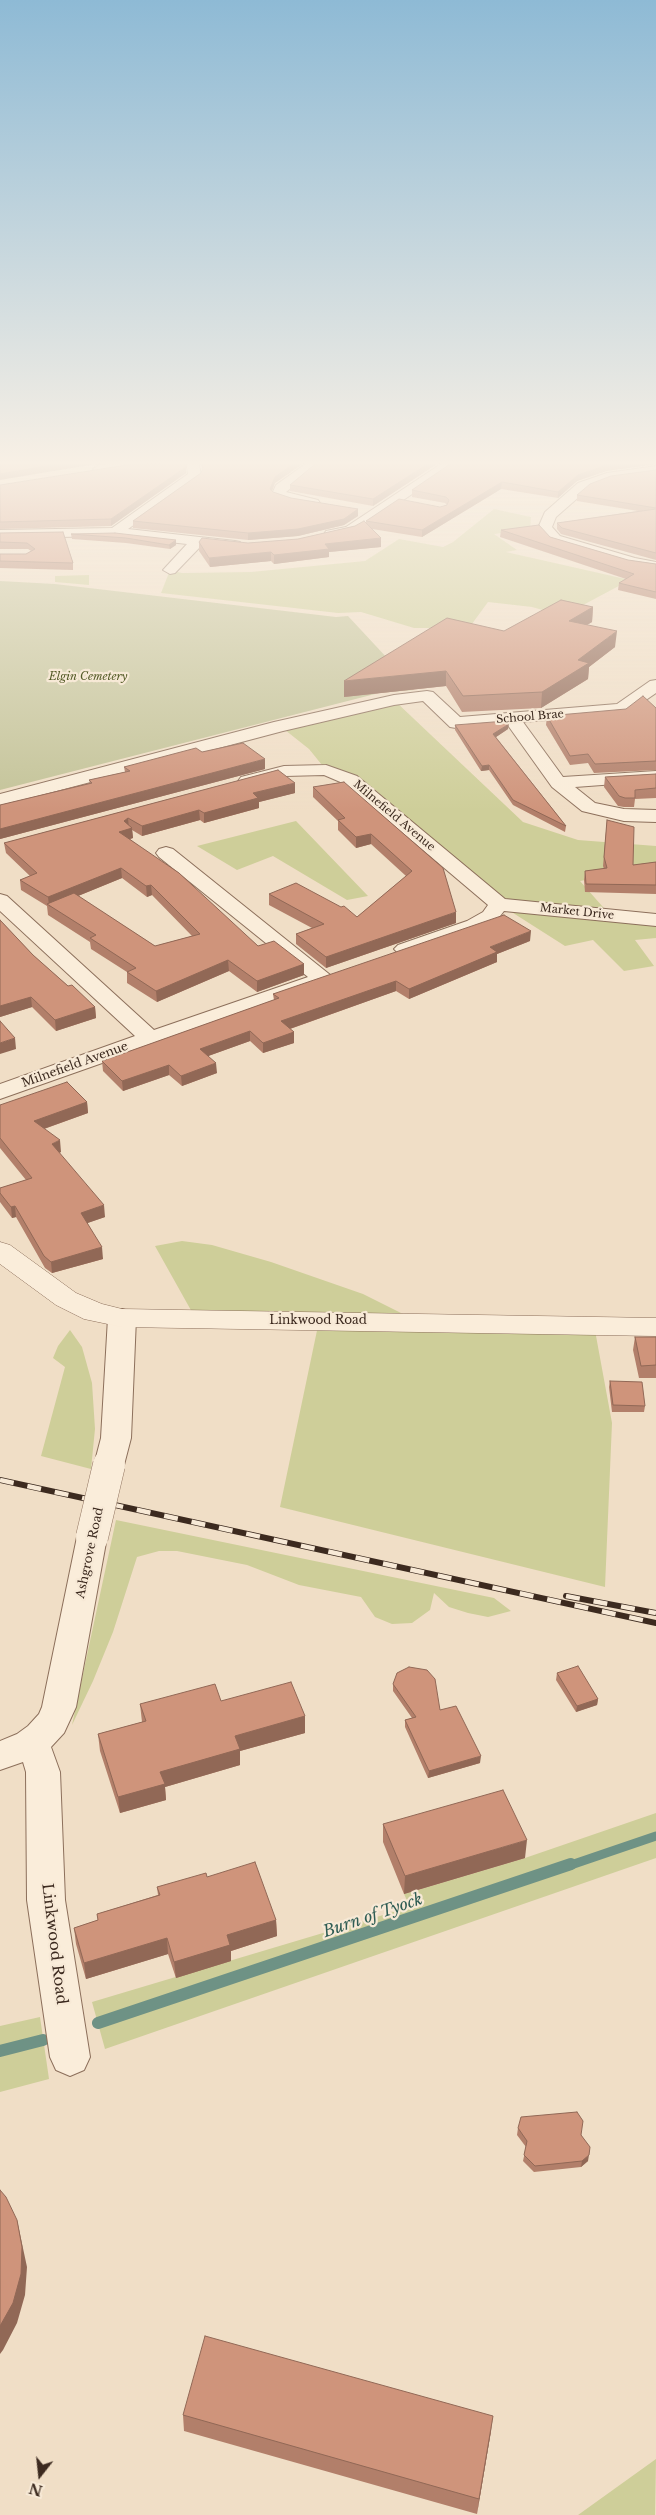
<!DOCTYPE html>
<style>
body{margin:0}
#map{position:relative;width:656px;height:2515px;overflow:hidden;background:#f0dec6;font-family:"Libre Baskerville",serif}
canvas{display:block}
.north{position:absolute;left:15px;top:2450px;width:50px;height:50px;-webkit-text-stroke:4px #f7e9d6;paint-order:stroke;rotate:196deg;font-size:14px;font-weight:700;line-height:20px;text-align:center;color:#3c2a1f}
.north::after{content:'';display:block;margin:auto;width:18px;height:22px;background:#3c2a1f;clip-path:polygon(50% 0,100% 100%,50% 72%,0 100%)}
</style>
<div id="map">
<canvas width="656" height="2515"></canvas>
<div class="north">N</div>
</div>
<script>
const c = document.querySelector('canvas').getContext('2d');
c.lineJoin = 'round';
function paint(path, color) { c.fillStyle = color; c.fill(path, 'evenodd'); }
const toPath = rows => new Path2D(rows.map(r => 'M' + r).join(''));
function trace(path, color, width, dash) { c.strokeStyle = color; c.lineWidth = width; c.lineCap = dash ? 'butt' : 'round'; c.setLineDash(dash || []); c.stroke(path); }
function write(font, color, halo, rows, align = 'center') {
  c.font = font + ' "Libre Baskerville",serif'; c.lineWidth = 4.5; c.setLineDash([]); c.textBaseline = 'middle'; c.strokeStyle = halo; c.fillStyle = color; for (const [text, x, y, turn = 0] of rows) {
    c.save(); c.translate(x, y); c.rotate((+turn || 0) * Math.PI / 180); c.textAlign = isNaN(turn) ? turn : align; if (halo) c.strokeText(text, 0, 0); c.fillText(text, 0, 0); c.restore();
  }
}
const green = toPath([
 [494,509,531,517,530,530,494,534,517,550,506,552,630,580,570,612,557,614,532,607,488,602,469,628,414,628,361,612,338,613,161,593,170,570,182,573,251,572,365,561,399,539,443,547,453,542],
 [89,575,89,585,55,582,55,576],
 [394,700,523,822,578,840,656,846,656,867,580,881,610,915,656,920,656,938,635,940,654,966,624,971,593,940,565,946,499,904,326,770,309,749,280,726],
 [296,821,368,896,347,900,273,856,237,870,197,846],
 [182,1241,212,1245,271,1262,363,1294,419,1322,594,1325,612,1423,605,1587,280,1507,319,1321,197,1321,155,1246],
 [70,1330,82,1347,92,1383,95,1429,91,1469,41,1456,65,1367,53,1358,58,1346],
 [116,1520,494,1598,511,1611,488,1617,468,1613,449,1607,434,1593,430,1610,412,1623,392,1624,375,1617,361,1597,299,1585,247,1565,177,1551,159,1551,137,1557,113,1632,93,1681,72,1725],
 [656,1813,656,1858,105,2049,92,2002,410,1907,404,1894,525,1858],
 [40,2017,49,2079,0,2092,0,2026],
 [656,2459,655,2515,578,2515]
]);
const cemetery = toPath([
 [0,581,55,584,336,617,348,616,402,674,414,690,379,693,0,790]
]);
const streamFar1 = toPath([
 [568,1866,656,1836]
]);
const stream = toPath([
 [98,2023,571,1864],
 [0,2051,43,2040]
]);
const minor = toPath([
 [132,460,143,460,145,463,139,467,99,473,93,469,99,465,132,460],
 [186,460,198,460,201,475,200,478,128,529,235,541,240,542,242,545,240,548,201,546,175,573,170,574,163,570,187,544,115,536,0,538,0,530,112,528,188,474,186,460],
 [311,460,326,460,286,492,318,500,320,503,318,506,291,503,274,497,272,494,276,485,311,460],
 [447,460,462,460,355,533,331,538,324,534,326,531,346,527,447,460],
 [656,466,656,474,610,481,588,489,556,517,552,527,560,536,635,558,656,562,656,570,628,565,550,542,538,528,545,512,578,483,607,473,656,466],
 [656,680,656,693,627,713,523,722,563,777,656,771,656,781,575,787,595,803,624,809,656,810,656,822,624,821,582,811,552,787,507,724,456,728,450,727,423,701,394,705,283,731,0,806,0,794,274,722,394,695,427,691,433,692,460,717,617,704,650,681,656,680],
 [326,765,357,776,505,899,656,914,656,926,504,911,497,920,481,929,412,953,405,955,398,953,394,949,398,945,467,921,483,912,488,905,345,784,324,775,285,776,247,786,241,785,238,781,241,777,284,766,326,765],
 [166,847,173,849,334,978,331,983,318,983,315,988,0,1099,0,1084,135,1036,0,911,0,894,7,896,154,1030,308,977,159,857,156,853,159,849,166,847],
 [122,1309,132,1312,136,1318,131,1438,124,1465,120,1473,109,1476,98,1473,94,1465,101,1438,108,1318,112,1312,122,1309],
 [92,1525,103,1529,107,1537,76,1707,64,1733,51,1747,60,1772,65,1900,90,2057,84,2070,70,2076,56,2070,50,2057,27,1900,26,1772,23,1762,0,1770,0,1741,17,1734,28,1726,39,1714,42,1707,77,1537,81,1529,92,1525]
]);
const tertiary = toPath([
 [0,1242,10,1245,76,1293,102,1304,122,1309,656,1318,656,1336,122,1327,84,1319,56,1305,0,1264,0,1242]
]);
const rail = toPath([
 [0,1480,656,1623],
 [566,1596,656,1613]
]);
const minorBridge = toPath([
 [92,1537,109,1465]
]);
const wall = toPath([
 [163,460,185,460,186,473,111,526,0,529,0,485,164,464],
 [200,460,308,460,275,483,272,491,273,492,291,498,358,509,358,516,344,525,298,536,248,540,133,528,133,521,201,473,202,470],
 [320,460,443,460,373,506,290,491,290,485],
 [656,460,656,464,606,471,577,481,558,498,501,489,422,537,372,529,381,538,381,547,329,552,329,557,274,564,271,561,210,567,199,551,199,542,248,543,298,539,355,526,366,523,366,521,440,507,447,505,445,503,412,497,412,490],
 [656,470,656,560,561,534,557,529,557,523,638,511,577,501,577,495],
 [501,530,550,537,628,560,656,564,656,599,618,590,619,583,626,579,500,537],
 [63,532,73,563,73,570,0,568,0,554,26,554,31,551,28,549,0,549,0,533],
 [71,534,176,540,176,545,170,549,126,543,72,539],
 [593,607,592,622,587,625,615,647,589,667,588,679,541,708,462,712,446,686,344,697,504,631],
 [656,708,656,770,594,773,588,763,570,765,546,725,547,716],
 [455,725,508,729,496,737,566,826,565,832,513,805,489,770,481,771,455,730],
 [202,752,265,769,0,839,0,805,90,783,89,780,125,772,124,767],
 [278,770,295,793,259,802,259,808,204,823,200,820,142,836,132,830,133,838,130,839,258,946,304,964,304,975,257,992,229,971,157,1002,127,983,127,972,91,949,90,942,48,915,47,906,21,890,20,880,30,876,6,853,4,843],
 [122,878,147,897,152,895,192,936,155,946,78,896],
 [656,774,656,798,635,799,634,807,624,807,618,806,604,787,605,777],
 [344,782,456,923,326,968,296,944,296,934,312,928,269,905,269,894,357,917,406,876,371,844,356,848,338,830,338,821,313,797,313,787],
 [607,820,633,865,656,862,656,894,585,892,584,880,585,871,604,869,603,866],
 [0,920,33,955,68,986,95,1007,96,1018,56,1031,32,1007,0,1017],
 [530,941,497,954,497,962,409,999,396,991,290,1029,294,1032,294,1043,263,1053,250,1041,208,1056,217,1073,182,1086,169,1075,123,1091,103,1071,102,1061,274,1000,273,994],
 [87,1102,88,1113,44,1129,61,1152,59,1153,105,1217,87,1223,103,1259,52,1273,45,1268,16,1217,12,1218,0,1202,0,1188,26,1180,0,1148,0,1105],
 [635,1337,656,1337,656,1378,639,1378,633,1350],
 [610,1381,645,1406,644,1412,612,1412,609,1387],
 [557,1673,598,1699,597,1705,576,1712,556,1680],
 [393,1684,440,1710,480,1763,428,1778,405,1727,405,1720,412,1718,393,1691],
 [221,1701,305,1716,305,1733,240,1751,240,1765,165,1787,166,1800,120,1813,100,1751,98,1734,142,1722,140,1704],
 [383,1824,525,1858,404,1894,383,1842],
 [207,1877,276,1920,277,1936,231,1951,231,1961,176,1978,168,1954,86,1979,76,1944,74,1928,98,1920,97,1914,158,1895,157,1887],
 [518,2128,581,2135,588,2161,581,2167,534,2172,523,2161,526,2147,517,2135],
 [183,2415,491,2431,477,2514,184,2431]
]);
const shadedWall = toPath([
 [81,460,114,460,114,461,0,480,0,474],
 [299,460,308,460,275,483,270,495,270,489,275,477],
 [434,460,443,460,373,506,373,499],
 [639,460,656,460,656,464,606,471,577,481,558,498,558,492,578,475,607,465],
 [186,467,186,473,111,526,111,519],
 [502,482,501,489,422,537,422,530],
 [358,509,358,516,344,525,298,536,248,540,248,533],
 [381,538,381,547,329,552,329,557,274,564,274,555,325,544],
 [176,540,176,545,170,549,169,545],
 [271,552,271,561,210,567,209,558],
 [593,607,592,622,567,636,569,621],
 [617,631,615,647,589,667,588,679,541,708,542,692,578,660],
 [446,671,446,686,344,697,344,681],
 [509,724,508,729,493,739,493,734],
 [265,759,265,769,0,839,0,829],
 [489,765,489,770,481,771,482,766],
 [295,783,295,793,259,802,259,808,204,823,204,813,253,793],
 [199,810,200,820,142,836,142,826],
 [128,818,129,829,132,828,133,838,120,842,119,832,124,821],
 [371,834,371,844,356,848,356,837],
 [121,868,122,878,51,907,49,906,48,897],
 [151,885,152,895,147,897,146,886],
 [456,912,456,923,326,968,326,957],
 [531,931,530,941,497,954,497,962,409,999,409,989,490,947],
 [228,960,229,971,157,1002,156,991],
 [304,964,304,975,257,992,257,981],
 [396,981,396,991,281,1032,281,1021],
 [31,997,32,1007,0,1017,0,1006],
 [95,1007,96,1018,56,1031,55,1020],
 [250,1031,250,1041,200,1059,200,1049],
 [294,1032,294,1043,263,1053,263,1043],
 [15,1038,16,1049,0,1054,0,1043],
 [216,1063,217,1073,182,1086,181,1076],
 [169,1065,169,1075,123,1091,122,1081],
 [87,1102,88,1113,35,1132,34,1121],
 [60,1140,61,1152,53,1155,52,1144],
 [104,1205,105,1217,82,1225,81,1213],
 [15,1206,16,1217,12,1218,11,1207],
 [102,1247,103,1259,52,1273,51,1262],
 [598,1699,597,1705,576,1712,577,1706],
 [305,1716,305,1733,240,1751,240,1765,165,1787,166,1800,120,1813,118,1797,160,1772,235,1736],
 [481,1756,480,1763,428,1778,429,1771],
 [527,1840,525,1858,404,1894,405,1876],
 [276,1920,277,1936,231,1951,231,1961,176,1978,174,1962,227,1935],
 [167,1938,168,1954,86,1979,84,1963],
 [589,2155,588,2161,581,2167,582,2161],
 [17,2220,27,2267,25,2295,17,2323,3,2350,0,2354,0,2326],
 [493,2416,491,2431,477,2514,479,2499]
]);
const building = toPath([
 [16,460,81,460,0,474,0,463,16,460],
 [164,460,185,460,186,467,111,519,0,522,0,485,133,464,165,464,164,460],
 [201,460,299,460,275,477,270,489,273,492,291,498,358,509,344,519,298,529,248,533,133,521,201,473,203,468,201,460],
 [320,460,434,460,373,499,290,485,320,460],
 [456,460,639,460,607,465,578,475,558,492,502,482,422,530,366,521,399,499,440,507,447,505,449,500,446,497,412,490,456,460],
 [656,470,656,508,577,495,590,484,611,476,656,470],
 [656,509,656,553,562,528,557,523,656,509],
 [364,521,381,538,325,544,329,549,274,555,271,552,209,558,199,542,202,538,248,543,298,539,355,526,364,521],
 [539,525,550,537,628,560,656,564,656,592,619,583,634,574,501,530,539,525],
 [63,532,73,563,0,561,0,554,26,554,35,549,27,543,0,542,0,533,63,532],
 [115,533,176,540,169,545,126,538,71,534,115,533],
 [561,600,593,607,569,621,617,631,578,660,589,663,542,692,463,696,446,671,344,681,447,618,504,631,561,600],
 [643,696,656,708,656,761,595,764,588,754,570,756,547,716,626,709,643,696],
 [506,721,509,724,493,734,566,826,513,800,489,765,482,766,455,725,506,721],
 [243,743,265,759,0,829,0,805,92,783,89,780,130,771,124,767,196,748,202,752,243,743],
 [278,770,295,783,253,793,258,798,204,813,199,810,142,826,128,818,124,821,132,828,119,832,179,873,258,946,274,941,304,964,257,981,228,960,156,991,127,972,136,968,90,938,96,935,47,904,74,893,155,946,200,934,151,885,146,886,121,868,48,897,20,880,37,873,4,843,278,770],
 [656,774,656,788,635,790,635,798,625,798,619,796,605,777,656,774],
 [344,782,443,868,456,912,326,957,296,934,324,924,269,894,296,883,341,907,344,906,357,917,412,871,371,834,356,837,338,820,345,818,313,787,344,782],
 [607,820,634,827,633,865,656,862,656,885,586,884,585,871,607,868,604,857,607,820],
 [504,915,531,931,490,947,497,952,409,989,396,981,281,1021,294,1032,263,1043,250,1031,200,1049,216,1063,181,1076,169,1065,122,1081,102,1061,279,998,273,994,504,915],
 [0,920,33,955,68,986,72,985,95,1007,55,1020,31,997,0,1006,0,920],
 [0,1021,15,1038,0,1043,0,1021],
 [67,1082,87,1102,34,1121,60,1140,52,1144,104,1205,81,1213,102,1247,51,1262,44,1256,15,1206,11,1207,0,1193,0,1188,32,1178,0,1138,0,1105,67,1082],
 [635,1337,656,1337,656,1365,641,1366,635,1337],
 [610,1381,642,1382,645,1406,613,1405,610,1381],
 [578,1666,598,1699,577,1706,557,1673,578,1666],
 [409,1667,427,1670,435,1679,440,1710,456,1706,481,1756,429,1771,405,1720,416,1717,393,1684,397,1673,409,1667],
 [291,1682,305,1716,235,1736,240,1749,160,1772,165,1784,118,1797,98,1734,146,1721,140,1704,215,1684,221,1701,291,1682],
 [503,1790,527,1840,405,1876,383,1824,503,1790],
 [255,1862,276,1920,227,1935,230,1945,174,1962,167,1938,84,1963,74,1928,98,1920,97,1914,160,1895,157,1887,206,1873,207,1877,255,1862],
 [577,2112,583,2121,581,2135,590,2147,589,2155,582,2161,535,2166,524,2155,527,2141,518,2128,521,2117,577,2112],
 [0,2190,6,2197,17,2220,22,2247,21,2274,13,2303,0,2326,0,2190],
 [205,2336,493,2416,479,2499,183,2415,205,2336]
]);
const farParknames = [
 ["Elgin Cemetery",88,677]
];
const farStreetnames = [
 ["School Brae",530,717,-5],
 ["Milnefield Avenue",394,816,40],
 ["Market Drive",577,912,6]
];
const streetNames = [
 ["Milnefield Avenue",75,1065,-20],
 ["Linkwood Road",318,1321],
 ["Ashgrove Road",90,1553,-78]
];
const nearStreetnames = [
 ["Linkwood Road",54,1944,83]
];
const nearWaternames = [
 ["Burn of Tyock",373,1916,-19]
];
paint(green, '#cece99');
paint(cemetery, '#c3c398');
trace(streamFar1, '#6e9285', 9);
trace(stream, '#6e9285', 12);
trace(minor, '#8c6f5b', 2);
trace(tertiary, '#8c6f5b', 1);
paint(minor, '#faedda');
paint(tertiary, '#faedda');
trace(rail, '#3c2a1f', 6);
trace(rail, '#f7e9d6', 4.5, [14]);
trace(minorBridge, '#8c6f5b', 33, []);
trace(minorBridge, '#faedda', 32);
paint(wall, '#b27f6a');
paint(shadedWall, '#916856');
paint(building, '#cf947b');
trace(building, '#916856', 1);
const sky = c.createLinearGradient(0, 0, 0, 812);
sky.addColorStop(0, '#8ebad5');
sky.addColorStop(0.57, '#f8f0e5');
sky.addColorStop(1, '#f8f0e500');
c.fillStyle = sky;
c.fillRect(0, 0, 656, 812);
write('italic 11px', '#525925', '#f7e9d6', farParknames);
write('11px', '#3c2a1f', '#f7e9d6', farStreetnames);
write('12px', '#3c2a1f', '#f7e9d6', streetNames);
write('15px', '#3c2a1f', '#f7e9d6', nearStreetnames);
write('italic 16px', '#2e5c53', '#f7e9d6', nearWaternames);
</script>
